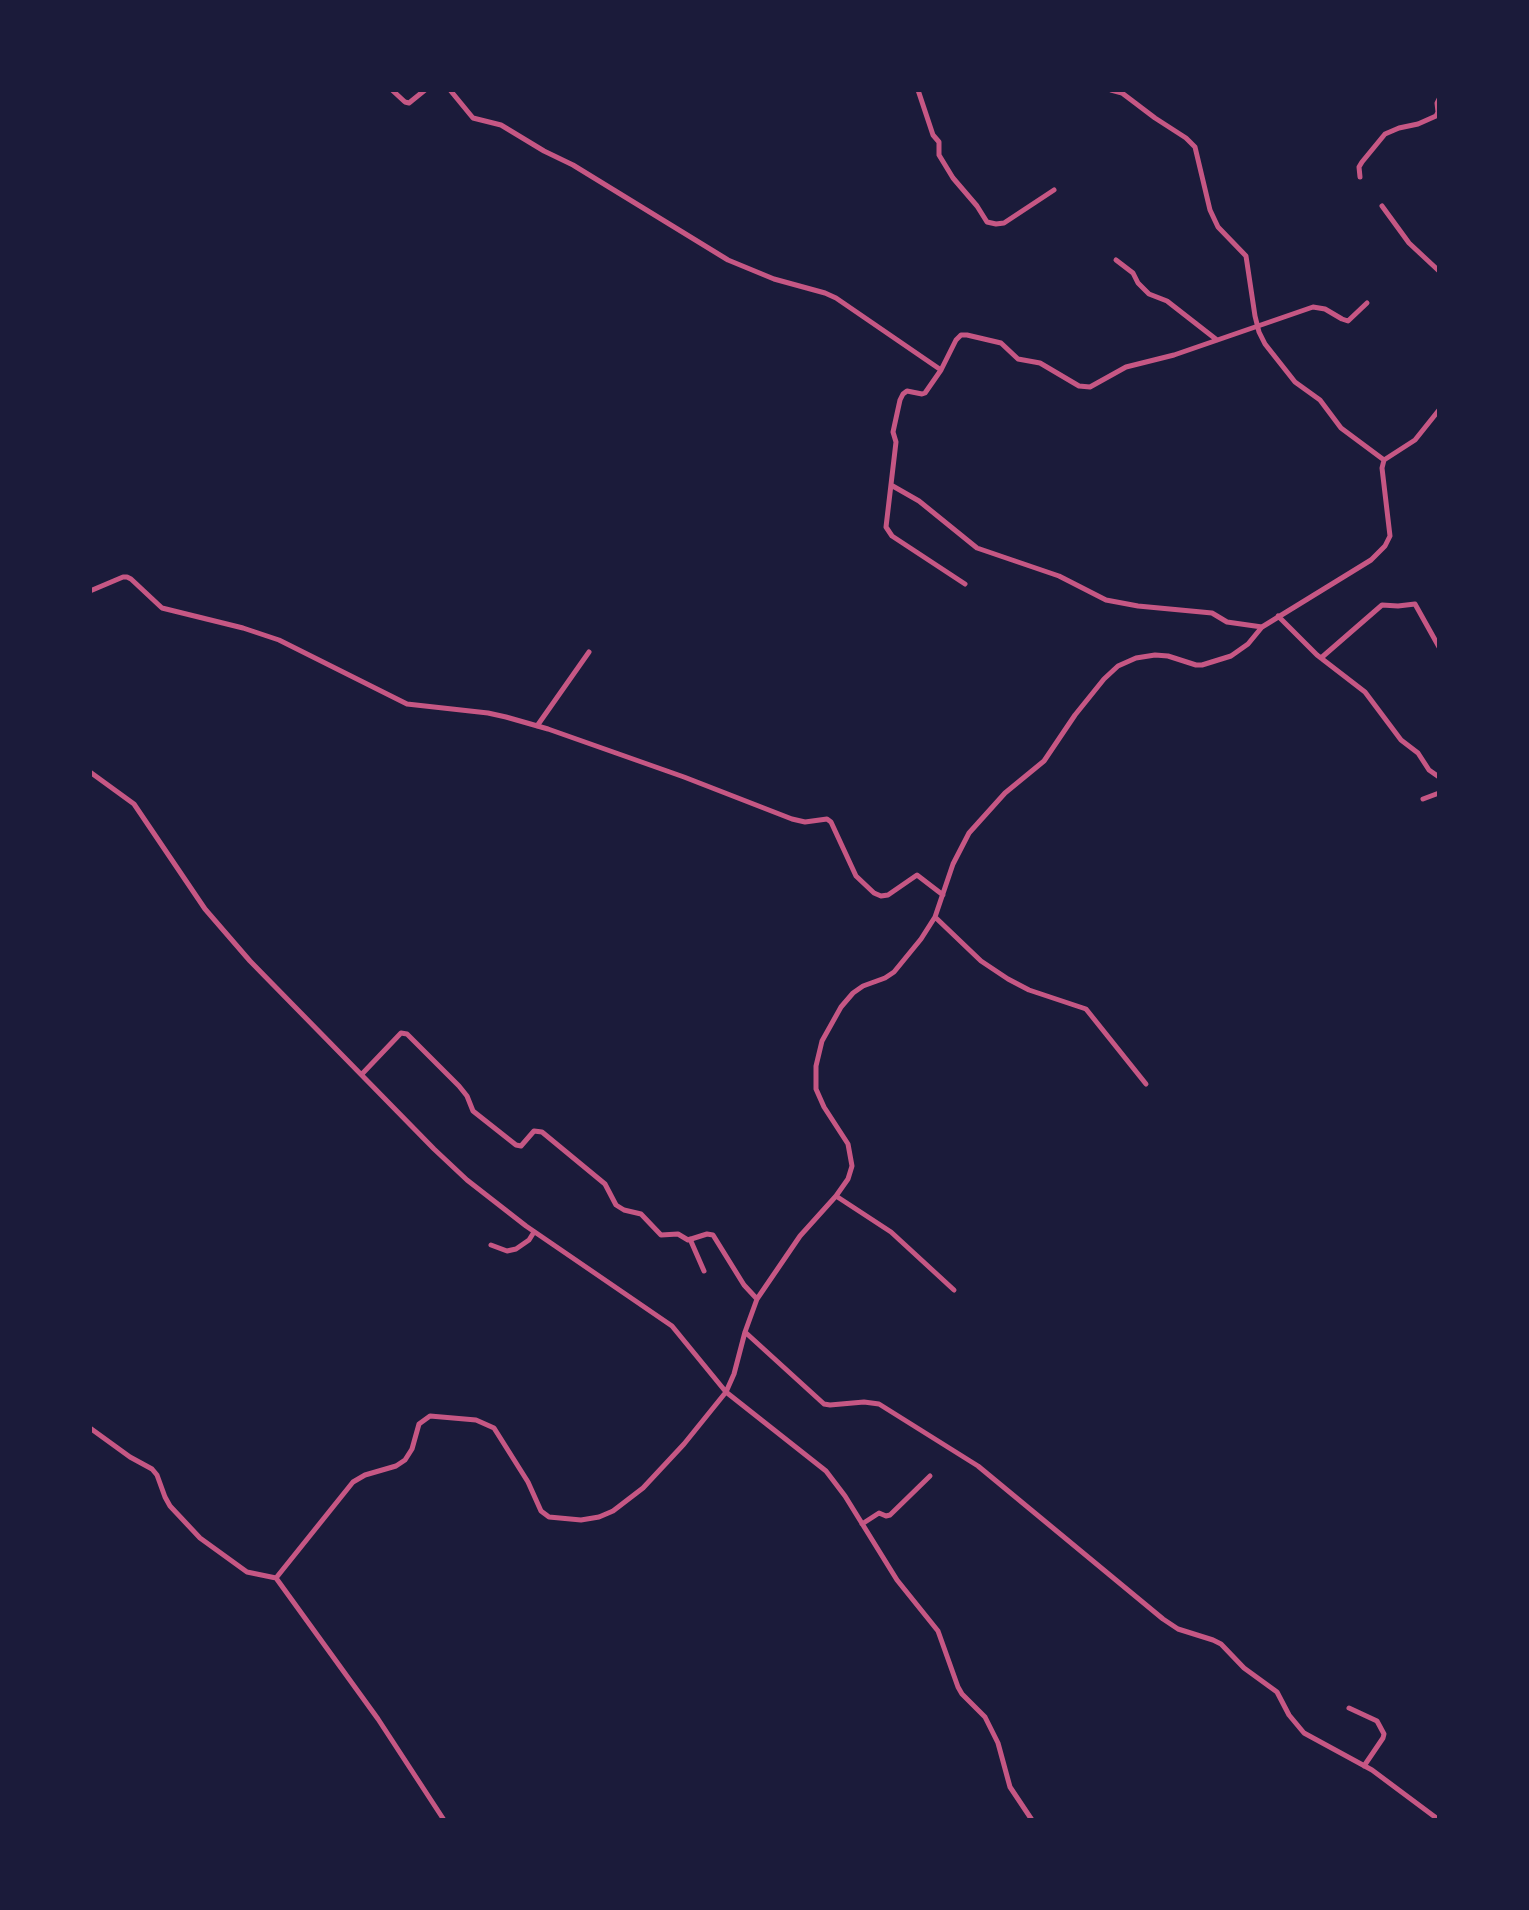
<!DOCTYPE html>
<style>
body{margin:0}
#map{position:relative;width:1529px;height:1910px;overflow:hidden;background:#1b1b3a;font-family:Signika,sans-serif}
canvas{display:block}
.frame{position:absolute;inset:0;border:92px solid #1b1b3a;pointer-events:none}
</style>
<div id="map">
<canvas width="1529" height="1910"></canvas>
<div class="frame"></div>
</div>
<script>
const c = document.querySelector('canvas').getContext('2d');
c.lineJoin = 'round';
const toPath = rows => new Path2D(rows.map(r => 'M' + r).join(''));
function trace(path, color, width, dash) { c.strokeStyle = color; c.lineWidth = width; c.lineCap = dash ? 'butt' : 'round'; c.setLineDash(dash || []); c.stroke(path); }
const minor = toPath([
 [392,90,405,102,409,103,425,90],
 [450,90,473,118,501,125,544,151,573,165,728,260,774,279,825,293,836,298,941,370,956,340,961,335,967,335,1001,343,1018,359,1040,363,1079,386,1090,387,1126,367,1174,355,1313,307,1325,309,1342,319,1348,321,1367,303],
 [918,90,933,135,939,142,939,155,953,178,977,206,987,222,996,224,1004,223,1054,190],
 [1111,90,1122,93,1155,118,1186,138,1195,147,1210,210,1218,227,1246,256,1255,316,1259,332,1265,344,1295,382,1320,400,1341,428,1384,460],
 [1360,177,1359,167,1362,162,1385,134,1399,128,1418,124,1436,116,1438,112,1437,103,1439,99],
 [1382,206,1409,243,1439,271],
 [1116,260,1133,273,1138,283,1149,294,1167,301,1217,340],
 [941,370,925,393,922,394,907,391,903,394,900,400,893,432,896,442,886,527,892,536,965,584],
 [891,485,919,501,977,548,1059,576,1106,600,1138,606,1212,613,1227,622,1262,627],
 [90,591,123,577,127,577,131,579,162,608,243,628,279,640,407,704,488,713,506,717,548,729,684,777,792,819,805,822,827,819,831,822,856,876,874,893,881,896,888,895,917,875,943,895],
 [1278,616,1317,655,1365,692,1401,740,1418,753,1429,770,1439,777],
 [1321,658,1382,605,1398,606,1415,604,1439,647],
 [537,726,589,652],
 [90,772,134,804,205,909,250,961,434,1149,467,1180,526,1226,672,1326,726,1392,826,1471,845,1496,897,1580,938,1631,958,1687,962,1694,985,1717,998,1743,1010,1787,1032,1820],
 [1423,799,1439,793],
 [935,917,981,961,1008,979,1029,990,1086,1009,1146,1084],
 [362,1074,401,1033,407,1034,459,1086,467,1096,473,1111,516,1145,521,1146,534,1131,542,1132,605,1184,616,1205,624,1210,641,1214,661,1235,678,1234,688,1240,707,1234,713,1235,744,1285,757,1299],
 [836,1196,891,1232,954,1290],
 [690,1239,704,1271],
 [491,1245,507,1251,516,1249,529,1240,534,1232],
 [745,1332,824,1404,830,1405,864,1402,879,1404,978,1466,1163,1619,1178,1629,1213,1640,1221,1644,1244,1668,1277,1692,1289,1715,1304,1733,1372,1770,1439,1820],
 [90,1428,130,1457,152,1469,157,1475,165,1497,170,1506,200,1538,247,1572,276,1578],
 [862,1524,879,1513,886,1516,890,1515,930,1476],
 [1349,1708,1377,1721,1384,1734,1383,1738,1364,1766],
 [444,1820,378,1719,276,1578,353,1482,365,1475,396,1466,405,1460,412,1449,419,1424,430,1416,476,1420,494,1428,528,1482,541,1511,549,1517,581,1520,599,1517,613,1511,643,1488,684,1444,726,1392,734,1374,745,1332,757,1299,800,1236,836,1196,848,1179,852,1166,848,1144,824,1107,816,1089,816,1066,822,1041,841,1007,853,993,863,986,885,978,894,972,921,939,935,917,953,864,969,833,1005,793,1044,761,1075,715,1104,679,1118,666,1136,658,1155,655,1168,656,1196,665,1202,665,1231,656,1248,644,1262,627,1371,560,1385,546,1390,536,1382,468,1384,460,1415,440,1439,410]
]);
trace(minor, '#c65784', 5);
</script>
